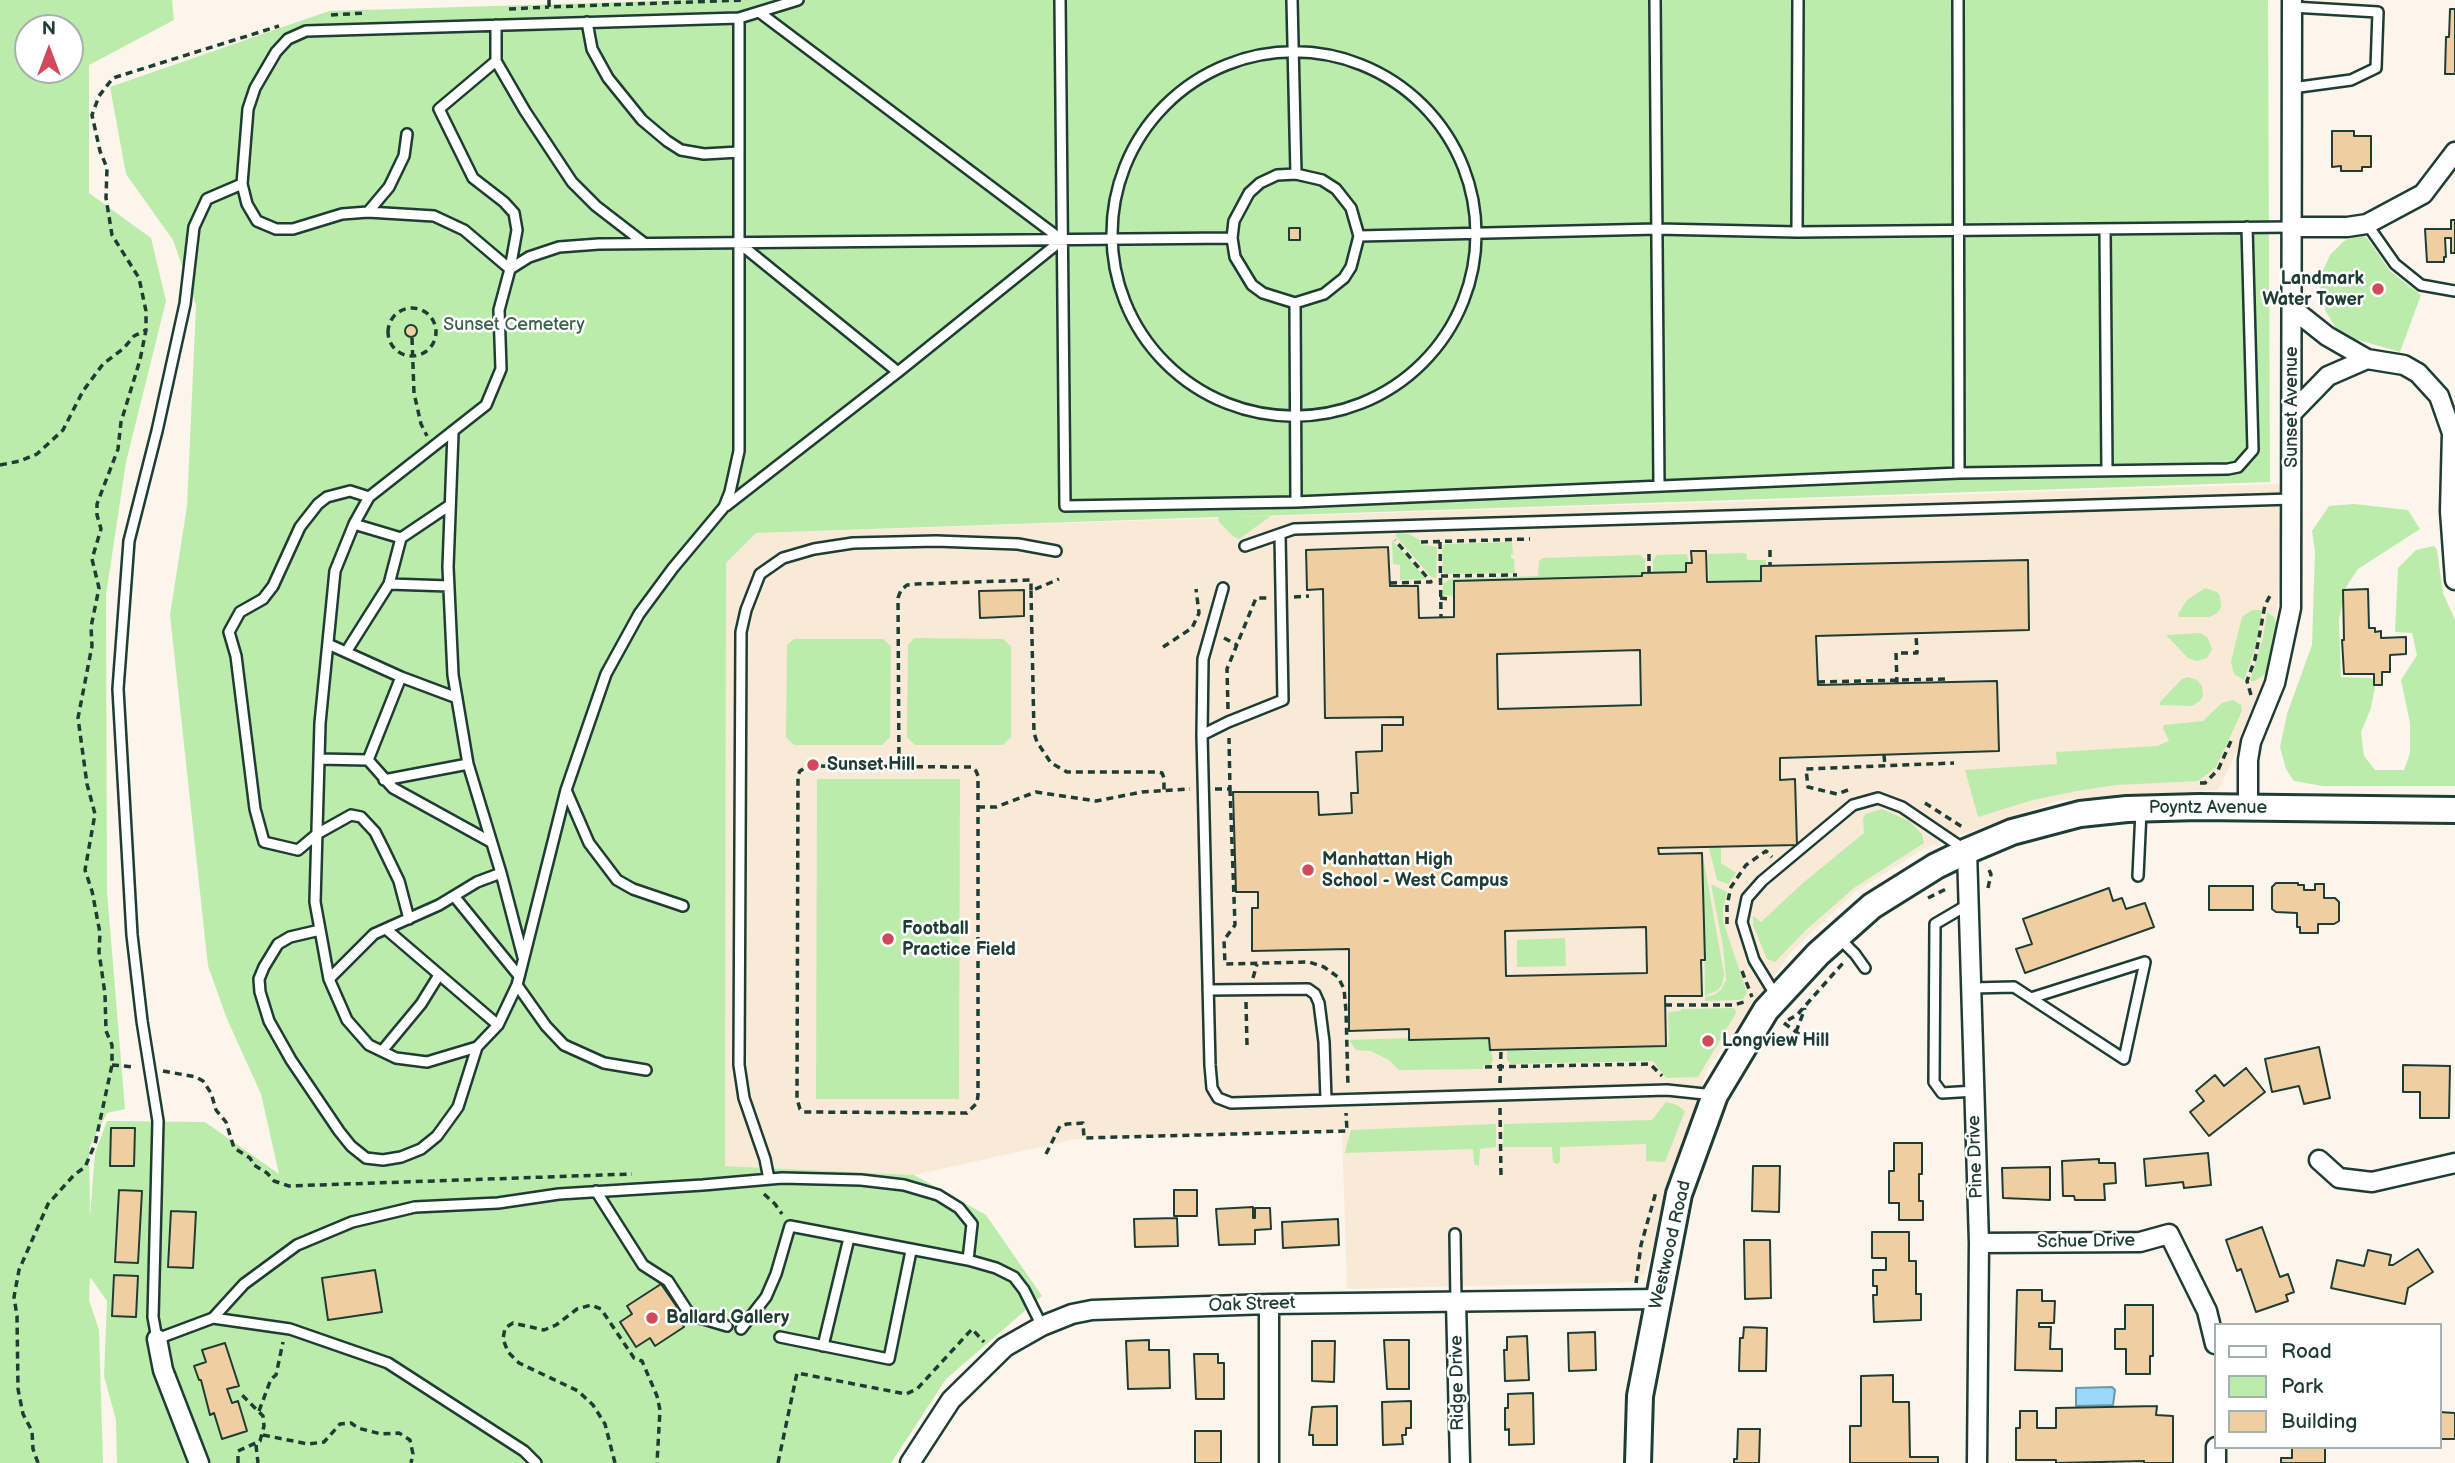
<!DOCTYPE html>
<style>
body{margin:0}
#map{position:relative;width:2455px;height:1463px;overflow:hidden;background:#fcf5ec;font-family:"Balsamiq Sans",sans-serif}
canvas{display:block}
.legend{position:absolute;left:2214px;top:1323px;width:228px;height:126px;box-sizing:border-box;background:#fff;border:2px solid #a5b1ae;margin:0;padding:9px 12px;list-style:none;font-size:21px;color:#1f3d34}
.legend li{display:flex;align-items:center;gap:14px;height:35px}
.legend b{width:35px;border:2px solid #a5b1ae}
.north{position:absolute;left:14px;top:14px;width:70px;height:70px;box-sizing:border-box;background:#fff;border:2px solid #a5b1ae;border-radius:50%;rotate:0deg;font-size:19px;font-weight:700;line-height:28px;text-align:center;color:#1f3d34}
.north::after{content:'';display:block;margin:auto;width:24px;height:32px;background:#d1495b;clip-path:polygon(50% 0,100% 100%,50% 72%,0 100%)}
</style>
<div id="map">
<canvas width="2455" height="1463"></canvas>
<ul class="legend">
<li><b style="height:9px;background:#fff"></b>Road</li>
<li><b style="height:19px;background:#bcecab"></b>Park</li>
<li><b style="height:19px;background:#efcfa1"></b>Building</li>
</ul>
<div class="north">N</div>
</div>
<script>
const c = document.querySelector('canvas').getContext('2d');
c.lineJoin = 'round';
function paint(path, color) { c.fillStyle = color; c.fill(path, 'evenodd'); }
const toPath = rows => new Path2D(rows.map(r => 'M' + r).join(''));
function trace(path, color, width, dash) { c.strokeStyle = color; c.lineWidth = width; c.lineCap = dash ? 'butt' : 'round'; c.setLineDash(dash || []); c.stroke(path); }
function write(font, color, halo, rows, align = 'center') {
  c.font = font + ' "Balsamiq Sans",sans-serif'; c.lineWidth = 5; c.setLineDash([]); c.textBaseline = 'middle'; c.strokeStyle = halo; c.fillStyle = color; for (const [text, x, y, turn = 0] of rows) {
    c.save(); c.translate(x, y); c.rotate((+turn || 0) * Math.PI / 180); c.textAlign = isNaN(turn) ? turn : align; if (halo) c.strokeText(text, 0, 0); c.fillText(text, 0, 0); c.restore();
  }
}
const built = toPath([
 [2280,484,2279,585,2271,683,2218,790,2060,800,1925,848,1855,892,1792,951,1707,1069,1645,1273,1632,1282,1347,1289,1342,1130,1076,1139,914,1175,725,1166,726,563,756,533]
]);
const green = toPath([
 [0,0,172,0,174,20,89,65,89,193,151,238,166,301,126,462,106,595,107,892,125,1109,107,1113,89,1148,90,1217,95,1153,107,1121,205,1122,279,1174,261,1094,227,1019,208,966,170,615,187,506,196,305,173,240,126,174,110,87,329,11,692,0,2268,0,2270,482,1230,517,1271,516,1239,539,1234,537,1219,522,1218,517,756,533,726,563,725,1166,914,1175,986,1215,1042,1296,946,1379,891,1463,117,1463,116,1420,104,1376,107,1301,90,1277,89,1300,99,1330,103,1463,0,1463],
 [28,28,70,28,70,70,28,70],
 [2357,235,2362,235,2368,239,2390,271,2421,295,2400,352,2348,337,2336,328,2326,312,2320,292,2321,275,2330,255,2344,241],
 [2354,504,2408,510,2420,529,2358,569,2346,587,2339,620,2341,677,2372,678,2375,687,2371,708,2361,732,2364,756,2375,770,2404,770,2410,753,2410,723,2401,680,2417,655,2412,633,2395,632,2398,568,2416,550,2434,546,2437,550,2443,593,2455,620,2455,786,2323,786,2294,781,2286,769,2280,747,2287,714,2312,645,2315,552,2312,531,2329,506],
 [1398,533,1409,534,1420,540,1420,544,1437,547,1436,578,1431,577,1395,535],
 [1392,541,1398,546,1426,579,1400,580,1400,565,1393,564],
 [1512,542,1513,555,1511,555,1511,558,1514,559,1515,573,1446,574,1443,571,1442,549,1445,544],
 [1746,553,1747,560,1766,560,1766,566,1761,567,1761,581,1709,582,1708,554],
 [1687,554,1689,563,1686,564,1686,572,1653,572,1653,560,1657,555],
 [1640,555,1645,560,1645,573,1642,573,1642,576,1454,581,1453,596,1443,595,1443,584,1450,579,1538,576,1539,561,1543,558],
 [2205,588,2217,592,2220,596,2221,608,2216,614,2209,617,2179,617,2178,614,2187,600],
 [2252,610,2262,610,2256,646,2244,680,2234,674,2231,662,2242,617],
 [2267,612,2274,617,2277,626,2270,659,2265,674,2255,681,2250,681,2263,638],
 [2201,633,2208,638,2212,649,2207,658,2197,661,2188,658,2166,635],
 [914,638,1003,639,1011,646,1011,737,1003,745,915,745,907,737,908,645],
 [794,639,883,639,891,646,890,737,882,745,794,745,786,737,787,645],
 [2188,677,2197,680,2202,686,2203,696,2200,701,2192,706,2160,705,2160,702,2182,679],
 [2233,700,2241,705,2242,711,2216,767,2198,781,2116,785,2077,791,2033,800,1978,817,1965,770,2057,764,2056,752,2157,746,2169,741,2163,728,2164,725,2203,721,2222,703],
 [817,779,960,779,959,1099,816,1099],
 [1882,809,1909,821,1922,834,1924,843,1854,888,1806,930,1775,962,1767,959,1753,925,1753,916,1761,922,1804,882,1864,833,1863,819,1865,814],
 [1721,847,1721,863,1736,873,1728,884,1717,880,1709,848],
 [1703,856,1724,974,1722,985,1718,990,1705,996],
 [1711,884,1727,892,1723,909,1723,921,1747,993,1743,999,1738,1000,1705,1001,1705,997,1714,995,1721,990,1726,980,1723,946],
 [1565,938,1566,966,1517,967,1517,940],
 [1732,1008,1735,1009,1736,1013,1698,1077,1666,1078,1653,1061,1511,1064,1507,1060,1507,1051,1667,1047,1669,1039,1668,1012,1681,1011,1681,1009],
 [1409,1038,1409,1040,1489,1038,1493,1061,1490,1065,1483,1065,1483,1069,1399,1070,1389,1060,1371,1051,1356,1050,1349,1040],
 [1666,1102,1677,1105,1685,1111,1665,1162,1646,1161,1646,1144,1560,1147,1560,1162,1557,1164,1553,1162,1552,1147,1503,1147,1504,1124,1652,1120],
 [1496,1124,1496,1147,1480,1149,1479,1166,1474,1164,1473,1149,1345,1153,1351,1130]
]);
const water = toPath([
 [2112,1387,2115,1390,2113,1405,2076,1406,2076,1388,2112,1387]
]);
const building = toPath([
 [2450,9,2455,9,2455,74,2445,74,2446,37,2449,37,2450,9],
 [2332,131,2354,131,2354,136,2371,136,2371,167,2362,167,2362,171,2341,171,2341,166,2332,167,2332,131],
 [2451,220,2455,220,2455,253,2451,253,2451,238,2445,238,2446,257,2444,257,2444,262,2427,262,2425,229,2451,229,2451,220],
 [1289,228,1300,228,1300,240,1289,240,1289,228],
 '405 331a6 6 0 1 1 12 0a6 6 0 1 1-12 0Z',
 [1388,547,1390,586,1418,586,1419,618,1454,617,1454,581,1642,576,1642,573,1686,572,1686,563,1692,563,1691,551,1706,551,1707,582,1761,581,1761,566,2028,560,2029,630,1816,636,1818,685,1997,681,1999,751,1780,758,1780,780,1795,779,1797,845,1658,848,1659,854,1702,853,1705,960,1701,960,1702,996,1665,996,1666,1046,1490,1050,1489,1038,1409,1040,1409,1029,1349,1031,1349,949,1252,951,1252,908,1258,908,1258,892,1236,892,1233,792,1318,792,1319,815,1352,813,1351,793,1358,793,1356,752,1382,751,1382,725,1403,725,1403,717,1325,718,1323,589,1307,590,1306,550,1388,547],
 [1640,650,1641,705,1498,709,1497,654,1640,650],
 [1646,927,1647,973,1506,976,1505,931,1646,927],
 [2368,589,2369,628,2375,628,2375,632,2381,631,2381,638,2406,637,2406,654,2390,655,2390,672,2382,672,2382,685,2374,685,2374,674,2344,674,2342,640,2344,640,2343,590,2368,589],
 [1024,590,1024,616,980,618,979,591,1024,590],
 [2276,883,2298,883,2298,885,2304,885,2304,890,2315,890,2315,884,2324,884,2324,898,2335,898,2339,902,2339,921,2334,924,2318,924,2318,933,2300,933,2300,927,2297,927,2297,913,2276,912,2272,909,2272,887,2276,883],
 [2209,886,2253,886,2253,910,2209,910,2209,886],
 [2109,888,2113,901,2122,898,2126,909,2145,903,2154,927,2025,973,2016,949,2032,944,2023,919,2109,888],
 [2319,1047,2330,1098,2304,1104,2299,1086,2272,1092,2265,1059,2319,1047],
 [2403,1065,2450,1066,2449,1118,2420,1118,2420,1092,2403,1092,2403,1065],
 [2246,1068,2265,1092,2209,1136,2190,1112,2204,1101,2196,1091,2215,1075,2224,1086,2246,1068],
 [111,1128,135,1128,134,1166,110,1166,111,1128],
 [1894,1143,1922,1143,1922,1174,1919,1174,1919,1201,1923,1201,1923,1220,1899,1220,1899,1203,1889,1203,1889,1171,1894,1171,1894,1143],
 [2208,1153,2211,1185,2184,1188,2183,1182,2146,1186,2144,1159,2208,1153],
 [2099,1159,2099,1163,2115,1163,2116,1183,2104,1184,2105,1200,2075,1200,2074,1196,2063,1196,2062,1161,2099,1159],
 [1753,1166,1780,1166,1779,1212,1752,1211,1753,1166],
 [2050,1167,2050,1200,2003,1198,2002,1168,2050,1167],
 [119,1190,142,1191,138,1263,115,1262,119,1190],
 [1174,1190,1197,1190,1197,1216,1174,1216,1174,1190],
 [1253,1207,1253,1218,1255,1218,1255,1208,1270,1208,1271,1229,1255,1230,1255,1244,1219,1245,1216,1209,1253,1207],
 [171,1211,196,1212,193,1268,168,1267,171,1211],
 [1177,1218,1178,1246,1135,1247,1134,1219,1177,1218],
 [1338,1219,1339,1245,1283,1248,1282,1222,1338,1219],
 [2262,1227,2280,1277,2288,1274,2294,1292,2286,1295,2288,1301,2256,1312,2241,1269,2237,1271,2226,1240,2262,1227],
 [1872,1232,1909,1232,1909,1261,1916,1261,1916,1294,1921,1294,1921,1320,1874,1322,1873,1295,1877,1295,1877,1286,1873,1286,1873,1270,1886,1270,1886,1258,1872,1258,1872,1232],
 [1744,1240,1770,1240,1771,1298,1745,1299,1744,1240],
 [2418,1249,2433,1272,2408,1288,2405,1304,2331,1288,2337,1260,2364,1266,2368,1250,2391,1255,2389,1265,2393,1265,2418,1249],
 [375,1270,382,1312,328,1320,322,1278,375,1270],
 [114,1275,138,1276,136,1317,112,1316,114,1275],
 [661,1284,679,1310,675,1313,684,1327,655,1346,650,1338,636,1347,620,1322,632,1314,627,1306,661,1284],
 [2017,1290,2042,1290,2042,1301,2055,1301,2054,1323,2039,1323,2039,1327,2051,1327,2050,1349,2062,1349,2062,1371,2015,1370,2017,1290],
 [2125,1305,2153,1305,2153,1356,2150,1356,2150,1374,2126,1374,2126,1349,2115,1349,2115,1329,2125,1329,2125,1305],
 [1744,1327,1767,1328,1766,1371,1739,1371,1740,1338,1743,1338,1744,1327],
 [1595,1332,1596,1370,1569,1371,1568,1333,1595,1332],
 [1527,1336,1529,1380,1505,1381,1504,1350,1507,1350,1507,1337,1527,1336],
 [1149,1340,1149,1350,1169,1350,1170,1388,1128,1389,1126,1341,1149,1340],
 [1384,1340,1409,1340,1409,1389,1387,1389,1384,1340],
 [1312,1341,1335,1341,1334,1382,1312,1381,1312,1341],
 [225,1343,239,1386,227,1389,232,1403,238,1401,247,1431,222,1439,214,1413,210,1415,201,1380,199,1380,194,1366,206,1362,202,1350,225,1343],
 [1194,1354,1218,1354,1218,1363,1224,1363,1224,1399,1196,1399,1194,1354],
 [1893,1375,1893,1402,1909,1402,1910,1457,1938,1457,1938,1463,1850,1463,1850,1426,1861,1426,1861,1376,1893,1375],
 [1533,1393,1534,1444,1509,1445,1509,1429,1505,1430,1505,1408,1508,1408,1508,1394,1533,1393],
 [1411,1401,1411,1428,1406,1428,1406,1435,1402,1435,1403,1444,1383,1445,1382,1402,1411,1401],
 [1337,1406,1337,1445,1313,1445,1313,1435,1309,1435,1312,1407,1337,1406],
 [2157,1406,2156,1415,2173,1416,2173,1463,2144,1463,2144,1461,2056,1463,2056,1460,2016,1460,2016,1428,2020,1428,2020,1411,2037,1411,2037,1428,2056,1428,2056,1408,2157,1406],
 [2439,1412,2455,1413,2455,1439,2439,1439,2439,1412],
 [1738,1429,1760,1429,1759,1463,1734,1463,1734,1459,1737,1459,1738,1429],
 [1195,1431,1221,1431,1221,1463,1195,1463,1195,1431],
 [2292,1447,2330,1447,2325,1448,2325,1463,2281,1463,2281,1458,2292,1458,2292,1447]
]);
const path = toPath([
 [549,0,549,7,746,0],
 [509,9,549,7],
 [331,15,365,13],
 '388 332a24 24 0 1 1 48 0a24 24 0 1 1-48 0Z',
 [412,338,414,393,421,424,427,436],
 [0,465,20,461,37,454,49,443,63,430,83,391,103,364,124,348,134,336,146,330],
 [1421,542,1530,539],
 [1440,542,1441,617],
 [1770,550,1770,566],
 [1649,573,1649,553],
 [1441,576,1517,575],
 [1390,583,1431,582,1395,540],
 [1031,591,1034,733,1037,742,1051,763,1067,772,1158,772,1162,773,1164,778,1164,790],
 [1294,597,1309,596],
 [1440,598,1451,599],
 [1224,638,1237,645],
 [1163,647,1192,628,1199,613,1196,589],
 [1818,682,1946,679],
 [1897,684,1896,653,1917,653,1916,634],
 [2251,695,2247,681,2255,659,2265,605,2272,592],
 [1228,709,1227,669,1256,598,1268,598],
 [1884,755,1885,766],
 [808,766,959,767,972,767,976,771,978,776,978,1095,977,1103,967,1113,804,1112,800,1109,797,1099,798,775,800,771,808,766],
 [899,766,898,598,901,590,907,585,916,584,1031,580,1031,591,1059,579],
 [2200,783,2205,783,2218,770,2231,741],
 [1215,789,1230,789,1229,738],
 [1230,789,1235,925,1224,940,1225,964,1309,962,1324,967,1338,977,1344,989,1346,1011,1348,1087],
 [1848,790,1837,794,1808,787,1806,769,1954,763],
 [1925,803,1964,828],
 [978,807,996,807,1036,792,1096,801,1142,792,1190,789],
 [1988,888,1991,874,1989,870],
 [1928,898,1948,888],
 [1727,924,1727,905,1731,887,1746,865,1766,851,1772,857],
 [1742,971,1752,997],
 [1253,978,1257,964],
 [1246,1002,1247,1045],
 [1665,1005,1734,1005,1747,1001],
 [1788,1020,1797,1015,1843,963],
 [1784,1023,1799,1034,1825,1042],
 [1796,1032,1805,1008],
 [112,1065,135,1067],
 [1485,1067,1650,1064,1662,1076],
 [163,1071,196,1077,203,1081,211,1093,216,1110,226,1122,234,1148,250,1158,254,1165,267,1173,274,1181,289,1186,632,1174],
 [1500,1083,1501,1050],
 [1500,1108,1501,1177],
 [1046,1154,1060,1126,1067,1124,1083,1123,1084,1138,1347,1131,1346,1113],
 [764,1194,775,1204,782,1214],
 [1636,1283,1641,1245,1656,1192],
 [259,1411,271,1379,276,1375,283,1342],
 [263,1435,308,1444,324,1442,340,1424,351,1423,358,1428,381,1434,399,1433,410,1440,413,1454,411,1463],
 [256,1445,258,1463],
 [38,1463,33,1449,32,1431,23,1414,18,1389,17,1316,14,1297,19,1270,48,1204,74,1175,85,1167,95,1144,112,1065,112,1045,106,1031,105,994,99,952,100,933,92,891,85,870,95,814,87,784,78,718,92,646,91,627,99,588,92,559,101,529,97,515,97,504,118,449,121,422,140,360,146,330,146,311,139,278,112,235,106,198,107,168,100,151,92,115,99,96,113,78,279,26],
 [238,1463,238,1451,260,1441,264,1426,263,1416,239,1392],
 [615,1463,605,1424,593,1405,578,1391,519,1363,508,1352,503,1339,505,1328,513,1323,544,1330,556,1325,577,1309,591,1305,601,1309,634,1358,642,1361,657,1396,660,1410,657,1463],
 [778,1463,797,1373,906,1394,917,1389,972,1329,984,1342]
]);
const lane = toPath([
 [1060,0,1065,506,1296,502,1959,473,2228,469,2238,467,2253,450,2247,227],
 [1292,0,1296,174],
 [1655,0,1659,485],
 [1958,0,1959,473],
 [2292,7,2378,12,2376,68,2351,80,2292,88],
 [739,18,798,0],
 [587,22,592,49,608,78,642,120,667,141,681,150,704,154,739,152],
 [496,25,496,61,439,109,473,178,504,202,514,213,517,230,510,269,499,310,501,369,486,405,369,497,354,524,335,571,320,723,315,902,329,979,347,1020,369,1045,396,1058,427,1062,477,1047,498,1025,517,985,566,790,606,674,639,614,673,568,724,507,730,492,739,451,739,18,306,31,288,39,276,52,255,88,248,109,242,184,247,204,257,221,276,229,293,229,342,214,368,212,434,216,464,230,510,269],
 '1112 234a182 182 0 1 1 364 0a182 182 0 1 1-364 0Z',
 [496,61,525,111,572,182,596,206,644,243],
 [242,184,207,199,194,227,185,304,157,431,129,541,118,689,132,935,142,1021,158,1121,153,1317,157,1339,213,1318,244,1284,297,1245,352,1222,415,1207,498,1203,559,1194,703,1185,782,1178,861,1180,904,1185,938,1195,959,1208,972,1224,968,1260],
 [368,212,389,187,404,156,407,134],
 [2367,224,2395,264,2421,285,2455,291],
 [2105,229,2107,471],
 [1797,232,1798,0],
 [1232,238,1234,221,1249,193,1260,183,1277,175,1296,174,1322,180,1336,189,1351,208,1359,236],
 [739,243,898,372,1062,240,759,12],
 [510,269,529,257,559,247,599,244,1232,238,1235,257,1252,285,1263,293,1295,303,1324,294,1344,278,1351,267,1359,236,1657,229,1797,232,2292,227],
 [1295,303,1296,502],
 [453,433,448,567,453,675,468,764,501,873,523,957],
 [369,497,350,491,327,497,318,504,300,527,273,586,263,599,240,612,229,632,236,656,255,809,264,842,298,850,317,834,351,815,361,817,375,832,384,850,399,881,409,919],
 [726,506,898,372],
 [354,524,401,538],
 [1245,546,1294,529,2292,499],
 [389,584,449,586],
 [1223,588,1203,659,1202,735,1210,1065,1212,1088,1218,1098,1231,1103,1667,1090,1714,1095],
 [328,644,401,677,457,698],
 [346,652,389,584,401,538,450,505],
 [1202,735,1228,722,1283,700,1280,535],
 [319,759,368,760,401,677],
 [368,760,393,788,491,842],
 [384,780,468,764],
 [566,790,589,843,617,880,633,889,683,906],
 [2138,876,2141,811],
 [454,896,519,976],
 [1969,904,1935,924,1934,1082,1942,1093,1975,1091],
 [386,929,498,1025],
 [320,930,290,937,278,944,264,967,259,979,260,992,269,1021,291,1060,339,1131,351,1146,366,1158,383,1160,401,1157,421,1149,437,1136,458,1107,477,1047],
 [1839,938,1855,954,1865,968],
 [329,979,374,934,439,905,477,882,501,873],
 [517,985,546,1026,564,1045,604,1063,646,1070],
 [1972,988,2014,987,2124,1059,2145,962,2031,998],
 [1208,990,1308,989,1315,994,1319,1003,1324,1042,1326,1099],
 [1776,996,1754,960,1742,922,1747,898,1762,881,1853,805,1878,798,1902,807,1964,849],
 [382,1051,421,1004,439,975],
 [769,1179,765,1159,744,1098,739,1065,741,632,746,610,760,574,783,558,814,549,853,543,936,541,1018,544,1056,551],
 [596,1191,643,1265,668,1281,690,1315,727,1326],
 [1455,1234,1456,1302],
 [213,1318,290,1329,388,1363,524,1451,536,1463],
 [741,1329,766,1297,776,1274,790,1226,968,1260,996,1268,1014,1277,1024,1290,1042,1326],
 [780,1337,889,1359,911,1251],
 [823,1346,849,1238]
]);
const street = toPath([
 [2292,227,2347,227,2367,224,2423,194,2455,152],
 [2293,309,2327,336,2367,359,2404,365,2418,373,2439,396,2452,433,2450,511,2455,580],
 [2292,413,2328,376,2367,359],
 [2248,808,2248,760,2251,742,2275,683,2291,608,2292,0],
 [1967,851,1979,1243,1977,1463],
 [2319,1160,2339,1178,2372,1182,2455,1163],
 [1979,1243,2140,1242,2169,1234,2207,1311,2215,1344],
 [1456,1302,1460,1463],
 [1269,1304,1269,1463],
 [157,1339,163,1370,199,1463],
 [2216,1447,2216,1463],
 [910,1463,951,1400,1005,1347,1042,1326,1072,1314,1092,1310,1269,1304,1658,1299]
]);
const secondary = toPath([
 [1638,1463,1640,1396,1679,1194,1715,1095,1766,1010,1818,954,1872,906,1936,866,1967,851,2012,832,2080,814,2127,809,2199,807,2455,810]
]);
const markers = [
 [2378,289,7,"#d1495b"],
 [813,765,7,"#d1495b"],
 [1308,870,7,"#d1495b"],
 [888,939,7,"#d1495b"],
 [1708,1041,7,"#d1495b"],
 [652,1318,7,"#d1495b"]
];
const poiNames = [
 ["Landmark",2364,279,"right"],
 ["Water Tower",2364,300,"right"],
 ["Sunset Hill",827,765],
 ["Manhattan High",1322,860],
 ["School - West Campus",1322,881],
 ["Football",902,929],
 ["Practice Field",902,950],
 ["Longview Hill",1722,1041],
 ["Ballard Gallery",666,1318]
];
const parkNames = [
 ["Sunset Cemetery",514,325]
];
const streetNames = [
 ["Sunset Avenue",2292,407,-90],
 ["Poyntz Avenue",2208,808],
 ["Pine Drive",1976,1157,-92],
 ["Schue Drive",2086,1242,-1],
 ["Westwood Road",1671,1245,-77],
 ["Oak Street",1252,1305,-2],
 ["Ridge Drive",1458,1383,-91]
];
paint(built, '#f8ead6');
paint(green, '#bcecab');
paint(water, '#9ad8fb');
trace(water, '#699aab', 2);
paint(building, '#efcfa1');
trace(building, '#1f3d34', 2);
trace(lane, '#1f3d34', 14);
trace(street, '#1f3d34', 23);
trace(secondary, '#1f3d34', 30);
trace(path, '#1f3d34', 3.5, [7, 5]);
trace(lane, '#fff', 9);
trace(street, '#fff', 18);
trace(secondary, '#fff', 24);
for (const [x, y, r, color] of markers) { const dot = new Path2D(); dot.arc(x, y, r, 0, 2 * Math.PI); c.fillStyle = color; c.fill(dot); trace(dot, '#fff', 2.5); }
write('bold 18px', '#1f3d34', '#fff', poiNames, 'left');
write('18px', '#3e604c', '#fff', parkNames);
write('18px', '#1f3d34', '#fff', streetNames);
</script>
